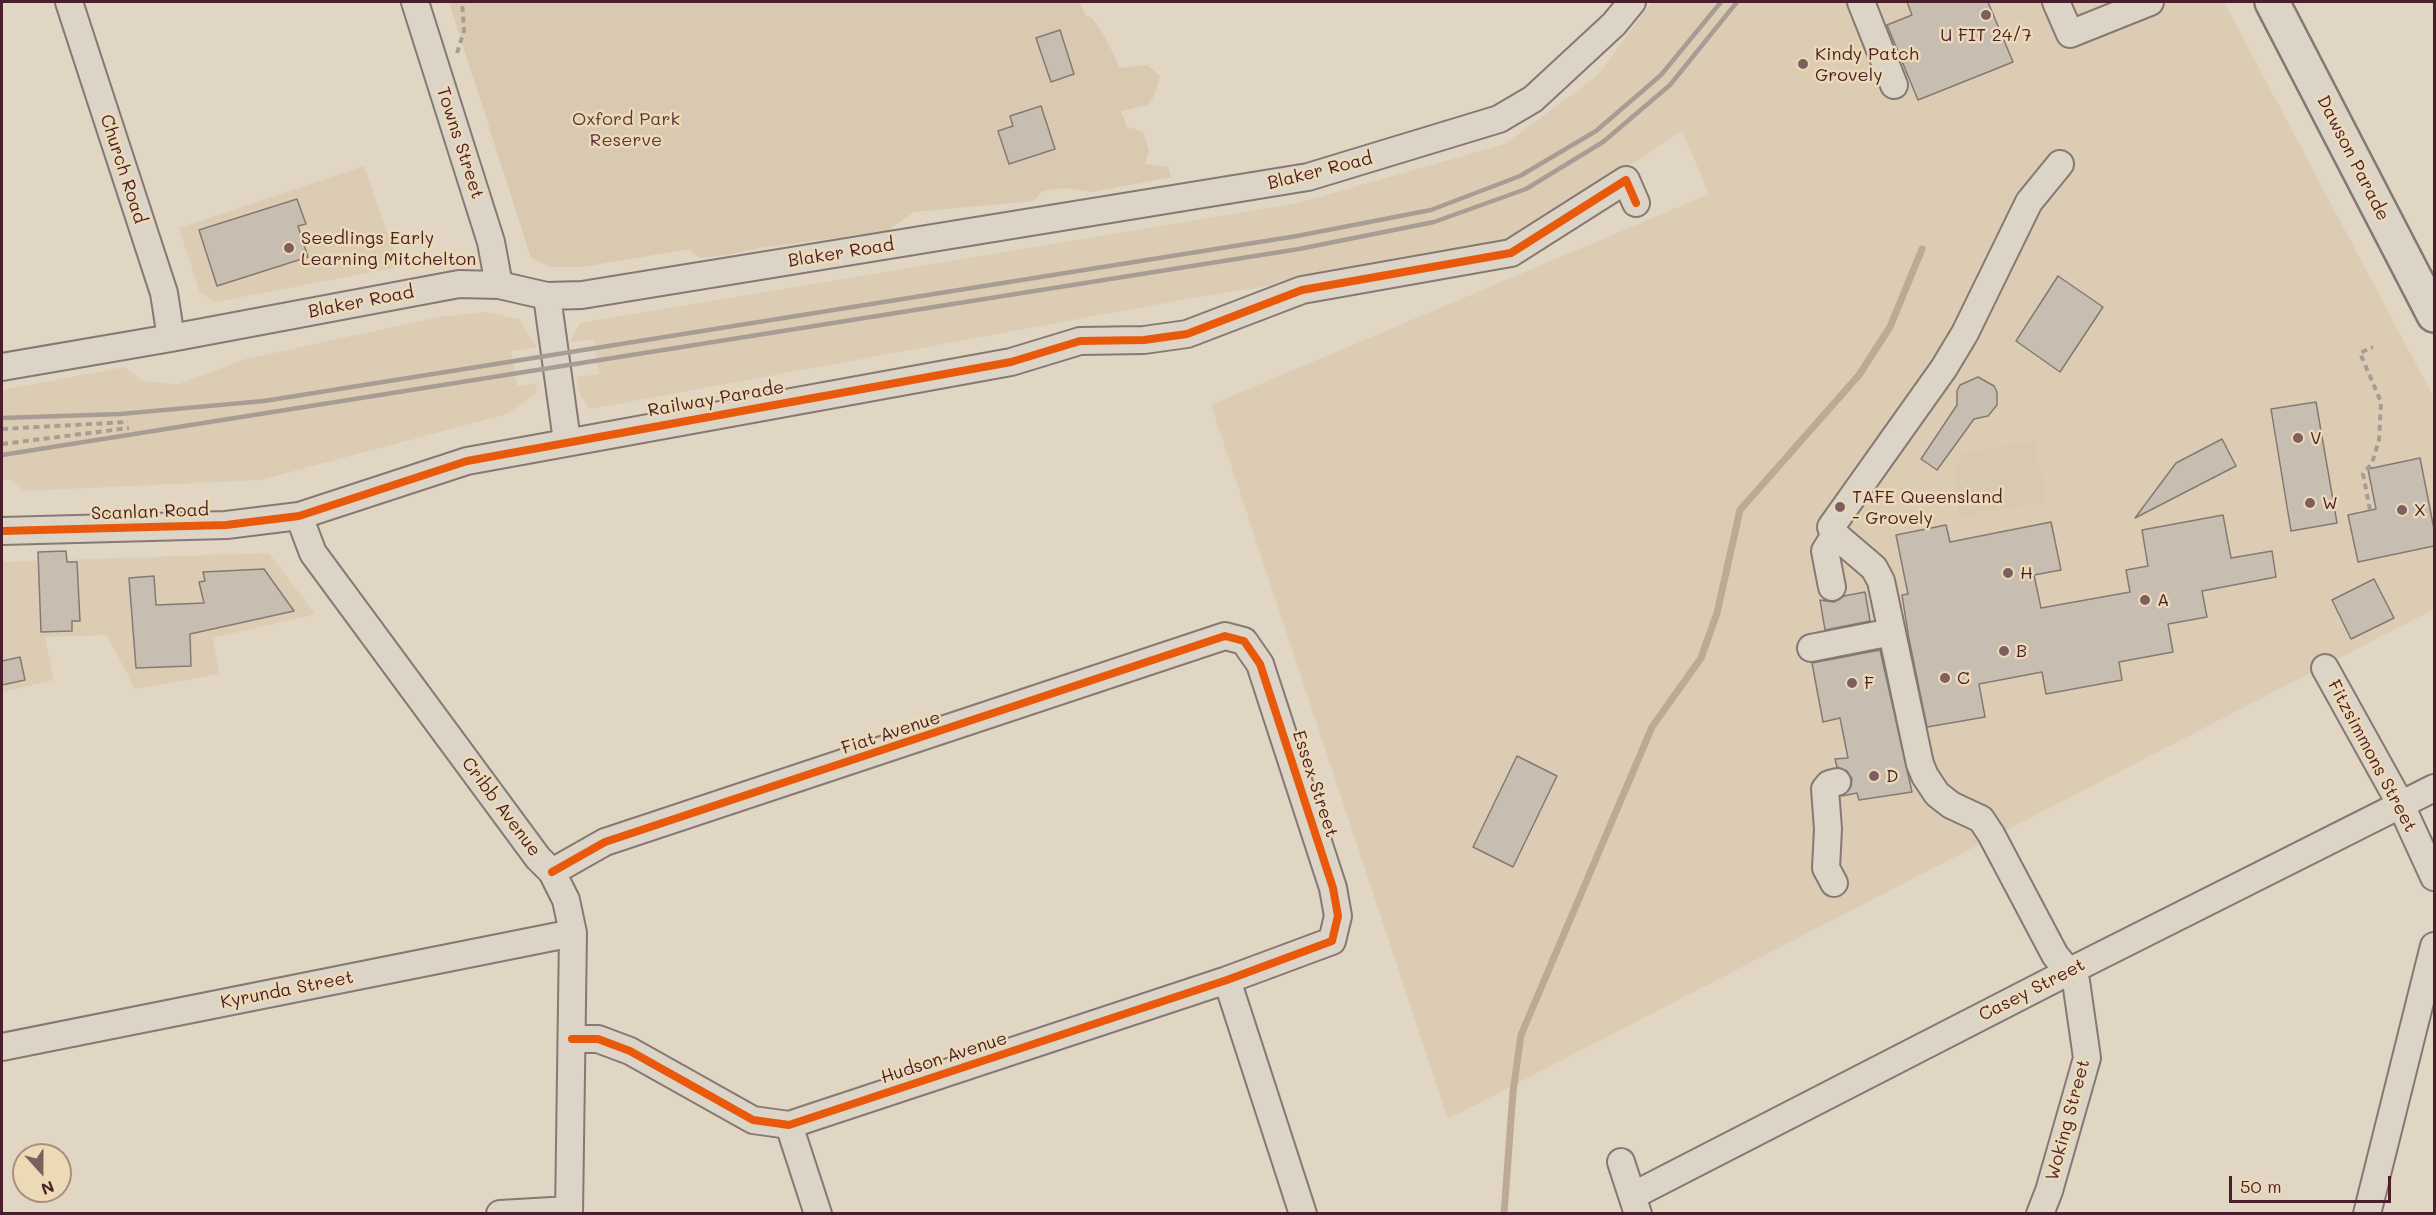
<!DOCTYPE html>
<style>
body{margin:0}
#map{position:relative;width:2436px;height:1215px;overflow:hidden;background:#e0d6c3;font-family:Mali,sans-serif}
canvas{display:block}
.frame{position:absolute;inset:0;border:3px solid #4a1f2b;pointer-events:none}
.north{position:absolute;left:12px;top:1143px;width:60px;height:60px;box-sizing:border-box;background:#ecdab7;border:2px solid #ab8f7f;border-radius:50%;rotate:159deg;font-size:16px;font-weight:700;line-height:24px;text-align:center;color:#4a1f2b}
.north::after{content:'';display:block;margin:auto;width:21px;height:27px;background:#7e5f60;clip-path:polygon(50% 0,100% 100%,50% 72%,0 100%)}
.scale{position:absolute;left:2229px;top:1176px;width:162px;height:27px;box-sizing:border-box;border:3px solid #4a1f2b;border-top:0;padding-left:8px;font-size:18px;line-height:21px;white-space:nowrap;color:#4a1f2b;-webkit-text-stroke:4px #ecdab7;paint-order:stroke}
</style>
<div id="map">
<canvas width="2436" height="1215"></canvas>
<div class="frame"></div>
<div class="north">N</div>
<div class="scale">50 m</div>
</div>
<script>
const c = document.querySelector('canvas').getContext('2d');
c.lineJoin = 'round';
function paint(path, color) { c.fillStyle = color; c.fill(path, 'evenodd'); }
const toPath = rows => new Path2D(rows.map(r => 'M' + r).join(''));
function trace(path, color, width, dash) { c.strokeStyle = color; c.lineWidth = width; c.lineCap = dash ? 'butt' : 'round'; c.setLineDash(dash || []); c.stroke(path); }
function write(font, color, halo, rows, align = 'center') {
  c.font = font + ' Mali,sans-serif'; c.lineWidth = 5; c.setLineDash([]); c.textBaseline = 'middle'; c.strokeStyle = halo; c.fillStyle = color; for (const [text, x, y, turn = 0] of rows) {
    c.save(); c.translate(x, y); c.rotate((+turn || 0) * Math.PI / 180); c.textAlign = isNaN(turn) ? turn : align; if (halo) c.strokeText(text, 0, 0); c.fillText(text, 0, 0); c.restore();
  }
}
const built = toPath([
 [1652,2,2224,2,2434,398,2434,609,1448,1119,1211,405,1709,194,1682,131,1506,247,1176,301,590,409,580,394,576,377,599,374,594,339,570,342,580,323,1298,203,1505,144,1597,76],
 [364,166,399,267,215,302,200,293,179,228],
 [485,312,519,319,537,347,511,351,517,386,540,383,535,387,537,393,507,414,260,480,24,491,12,480,2,480,2,390,125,367,141,380,176,385,246,359,439,317],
 [269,553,315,614,213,638,219,674,135,689,107,635,45,637,54,680,2,692,2,562]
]);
const green = toPath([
 [449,2,1080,2,1085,15,1092,18,1104,35,1120,68,1147,65,1160,76,1153,98,1147,105,1121,111,1128,130,1130,127,1143,132,1149,150,1145,164,1168,167,1171,177,1092,192,1065,188,1042,191,1034,201,914,212,887,231,760,248,727,255,699,258,690,249,582,267,552,267,531,258],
 [2035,441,2046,502,1959,517,1953,481,1962,454]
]);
const stream = toPath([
 [1504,1214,1513,1092,1521,1035,1652,727,1701,658,1717,613,1740,510,1859,375,1890,327,1922,249]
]);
const building = toPath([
 [1907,2,1988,2,2013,62,1918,100,1887,25,1912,15,1907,2],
 [1060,30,1074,74,1051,82,1036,38,1060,30],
 [1041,106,1055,149,1009,164,998,131,1013,126,1010,116,1041,106],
 [297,199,306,224,298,226,308,257,217,286,199,230,297,199],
 [2058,276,2103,307,2060,372,2016,341,2058,276],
 [1978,377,1994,386,1997,392,1997,405,1988,416,1974,419,1937,470,1921,459,1957,405,1957,391,1960,385,1978,377],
 [2316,402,2337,523,2291,531,2271,409,2316,402],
 [2222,439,2236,466,2135,518,2176,463,2222,439],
 [2420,458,2434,529,2434,546,2358,562,2348,515,2376,509,2368,469,2420,458],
 [2223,515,2231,558,2272,551,2276,577,2202,591,2207,617,2168,624,2173,652,2119,662,2122,680,2046,694,2042,672,1979,684,1985,717,1927,727,1909,639,1902,595,1908,594,1896,535,1946,525,1950,542,2051,522,2061,570,2034,575,2041,608,2130,592,2126,570,2148,566,2142,530,2223,515],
 [66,551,67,562,77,562,80,621,72,621,72,631,41,632,38,552,66,551],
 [264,569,294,611,190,634,191,666,136,668,129,578,154,576,156,605,204,603,199,582,205,581,203,572,264,569],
 [2374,579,2394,618,2351,639,2332,600,2374,579],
 [1865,592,1870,621,1825,630,1820,600,1834,602,1844,596,1865,592],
 [1880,650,1912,792,1859,800,1857,793,1842,796,1851,787,1852,779,1847,771,1837,767,1835,759,1848,758,1840,718,1823,722,1812,663,1880,650],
 [20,657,25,680,2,685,2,661,20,657],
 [1517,756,1557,776,1513,867,1473,847,1517,756]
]);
const path = toPath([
 [457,53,464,31,462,2],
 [2,429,128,422],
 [2,444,129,428],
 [2370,510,2363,474,2372,463,2379,440,2381,402,2360,353,2373,347]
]);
const minor = toPath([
 [69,2,164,293,171,338],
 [415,2,491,242,499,285],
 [1861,2,1894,85],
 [2056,2,2070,34,2150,2],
 [547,296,567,441],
 [2,367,171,338,459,284,499,285,547,296,582,295,1308,177,1499,119,1533,99,1614,24,1632,2],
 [299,516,313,553,538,858,552,872,566,900,573,933,569,1214],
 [2,531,226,525,299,516,467,461,1011,362,1080,341,1144,340,1187,334,1302,290,1511,253,1626,180,1636,203],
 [1832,587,1825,551,1835,535],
 [1811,648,1892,632],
 [2325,668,2401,805,2434,877],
 [552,872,605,842,1225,636,1244,641,1260,664,1333,888,1338,916,1332,941,1227,980,789,1125,753,1120,630,1051,598,1039,572,1039],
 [1834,883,1826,868,1828,829,1825,789,1829,784,1837,782],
 [1227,980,1303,1214],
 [2,1047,573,933],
 [789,1125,818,1214],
 [1621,1162,1638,1214],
 [1632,1196,2068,972,2434,788],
 [500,1214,569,1210],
 [2040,1214,2049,1191,2087,1058,2076,981,2055,955,1991,834,1981,819,1951,805,1937,794,1925,776,1920,764,1881,581,1874,568,1833,533,1831,527,1944,368,1965,333,2029,202,2060,164],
 [2367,1214,2434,946]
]);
const major = toPath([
 [2272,2,2434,315]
]);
const rail = toPath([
 [2,418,120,414,264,401,1297,236,1431,210,1520,176,1596,131,1661,75,1721,2],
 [2,455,1299,249,1434,222,1526,189,1603,142,1670,85,1737,2]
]);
const cycleway = toPath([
 [2,531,226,525,299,516,467,461,1011,362,1080,341,1144,340,1187,334,1302,290,1511,253,1626,180,1636,203],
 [552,872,605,842,1225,636,1244,641,1260,664,1333,888,1338,916,1332,941,1227,980,789,1125,753,1120,630,1051,598,1039,572,1039]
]);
const markers = [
 [1986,15,6,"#7e5f60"],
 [1803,64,6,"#7e5f60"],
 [289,248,6,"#7e5f60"],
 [2298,438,6,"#7e5f60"],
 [2310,503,6,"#7e5f60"],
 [1840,507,6,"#7e5f60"],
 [2402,510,6,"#7e5f60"],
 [2008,573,6,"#7e5f60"],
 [2145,600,6,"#7e5f60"],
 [2004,651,6,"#7e5f60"],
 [1945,678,6,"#7e5f60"],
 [1852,683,6,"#7e5f60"],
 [1874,776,6,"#7e5f60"]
];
const poiNames = [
 ["U FIT 24/7",1986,35,"center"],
 ["Kindy Patch",1815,54],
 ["Grovely",1815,75],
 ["Seedlings Early",301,238],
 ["Learning Mitchelton",301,259],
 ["V",2310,438],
 ["TAFE Queensland",1852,497],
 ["- Grovely",1852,518],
 ["W",2322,503],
 ["X",2414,510],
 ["H",2020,573],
 ["A",2157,600],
 ["B",2016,651],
 ["C",1957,678],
 ["F",1864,683],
 ["D",1886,776]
];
const parkNames = [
 ["Oxford Park",626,119],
 ["Reserve",626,140]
];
const streetNames = [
 ["Towns Street",460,143,72],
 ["Dawson Parade",2353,158,63],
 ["Church Road",123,169,72],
 ["Blaker Road",1320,171,-14],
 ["Blaker Road",841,253,-9],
 ["Blaker Road",361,302,-11],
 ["Railway Parade",716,399,-10],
 ["Scanlan Road",150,512,-2],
 ["Fiat Avenue",891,733,-18],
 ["Fitzsimmons Street",2372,756,62],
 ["Essex Street",1315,784,72],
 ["Cribb Avenue",501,807,53],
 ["Kyrunda Street",287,990,-11],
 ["Casey Street",2032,990,-27],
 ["Hudson Avenue",944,1058,-18],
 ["Woking Street",2068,1120,-75]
];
paint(built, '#dcccb3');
paint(green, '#d9c9b1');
trace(stream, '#bea896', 7);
paint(building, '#c7bdb0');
trace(building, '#867973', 1.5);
trace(minor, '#867973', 30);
trace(major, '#867973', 38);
trace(path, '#a79d95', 4, [6, 4.5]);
trace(minor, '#dcd4c7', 26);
trace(major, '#dcd4c7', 33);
trace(rail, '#a79d95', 4.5);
trace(cycleway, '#e8590c', 8);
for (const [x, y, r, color] of markers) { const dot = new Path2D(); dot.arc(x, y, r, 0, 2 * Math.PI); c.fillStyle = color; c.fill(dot); trace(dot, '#ecdab7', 2); }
write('18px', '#4a1f2b', '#ecdab7', poiNames, 'left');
write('18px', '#5f373d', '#ecdab7', parkNames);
write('18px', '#4a1f2b', '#ecdab7', streetNames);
</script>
